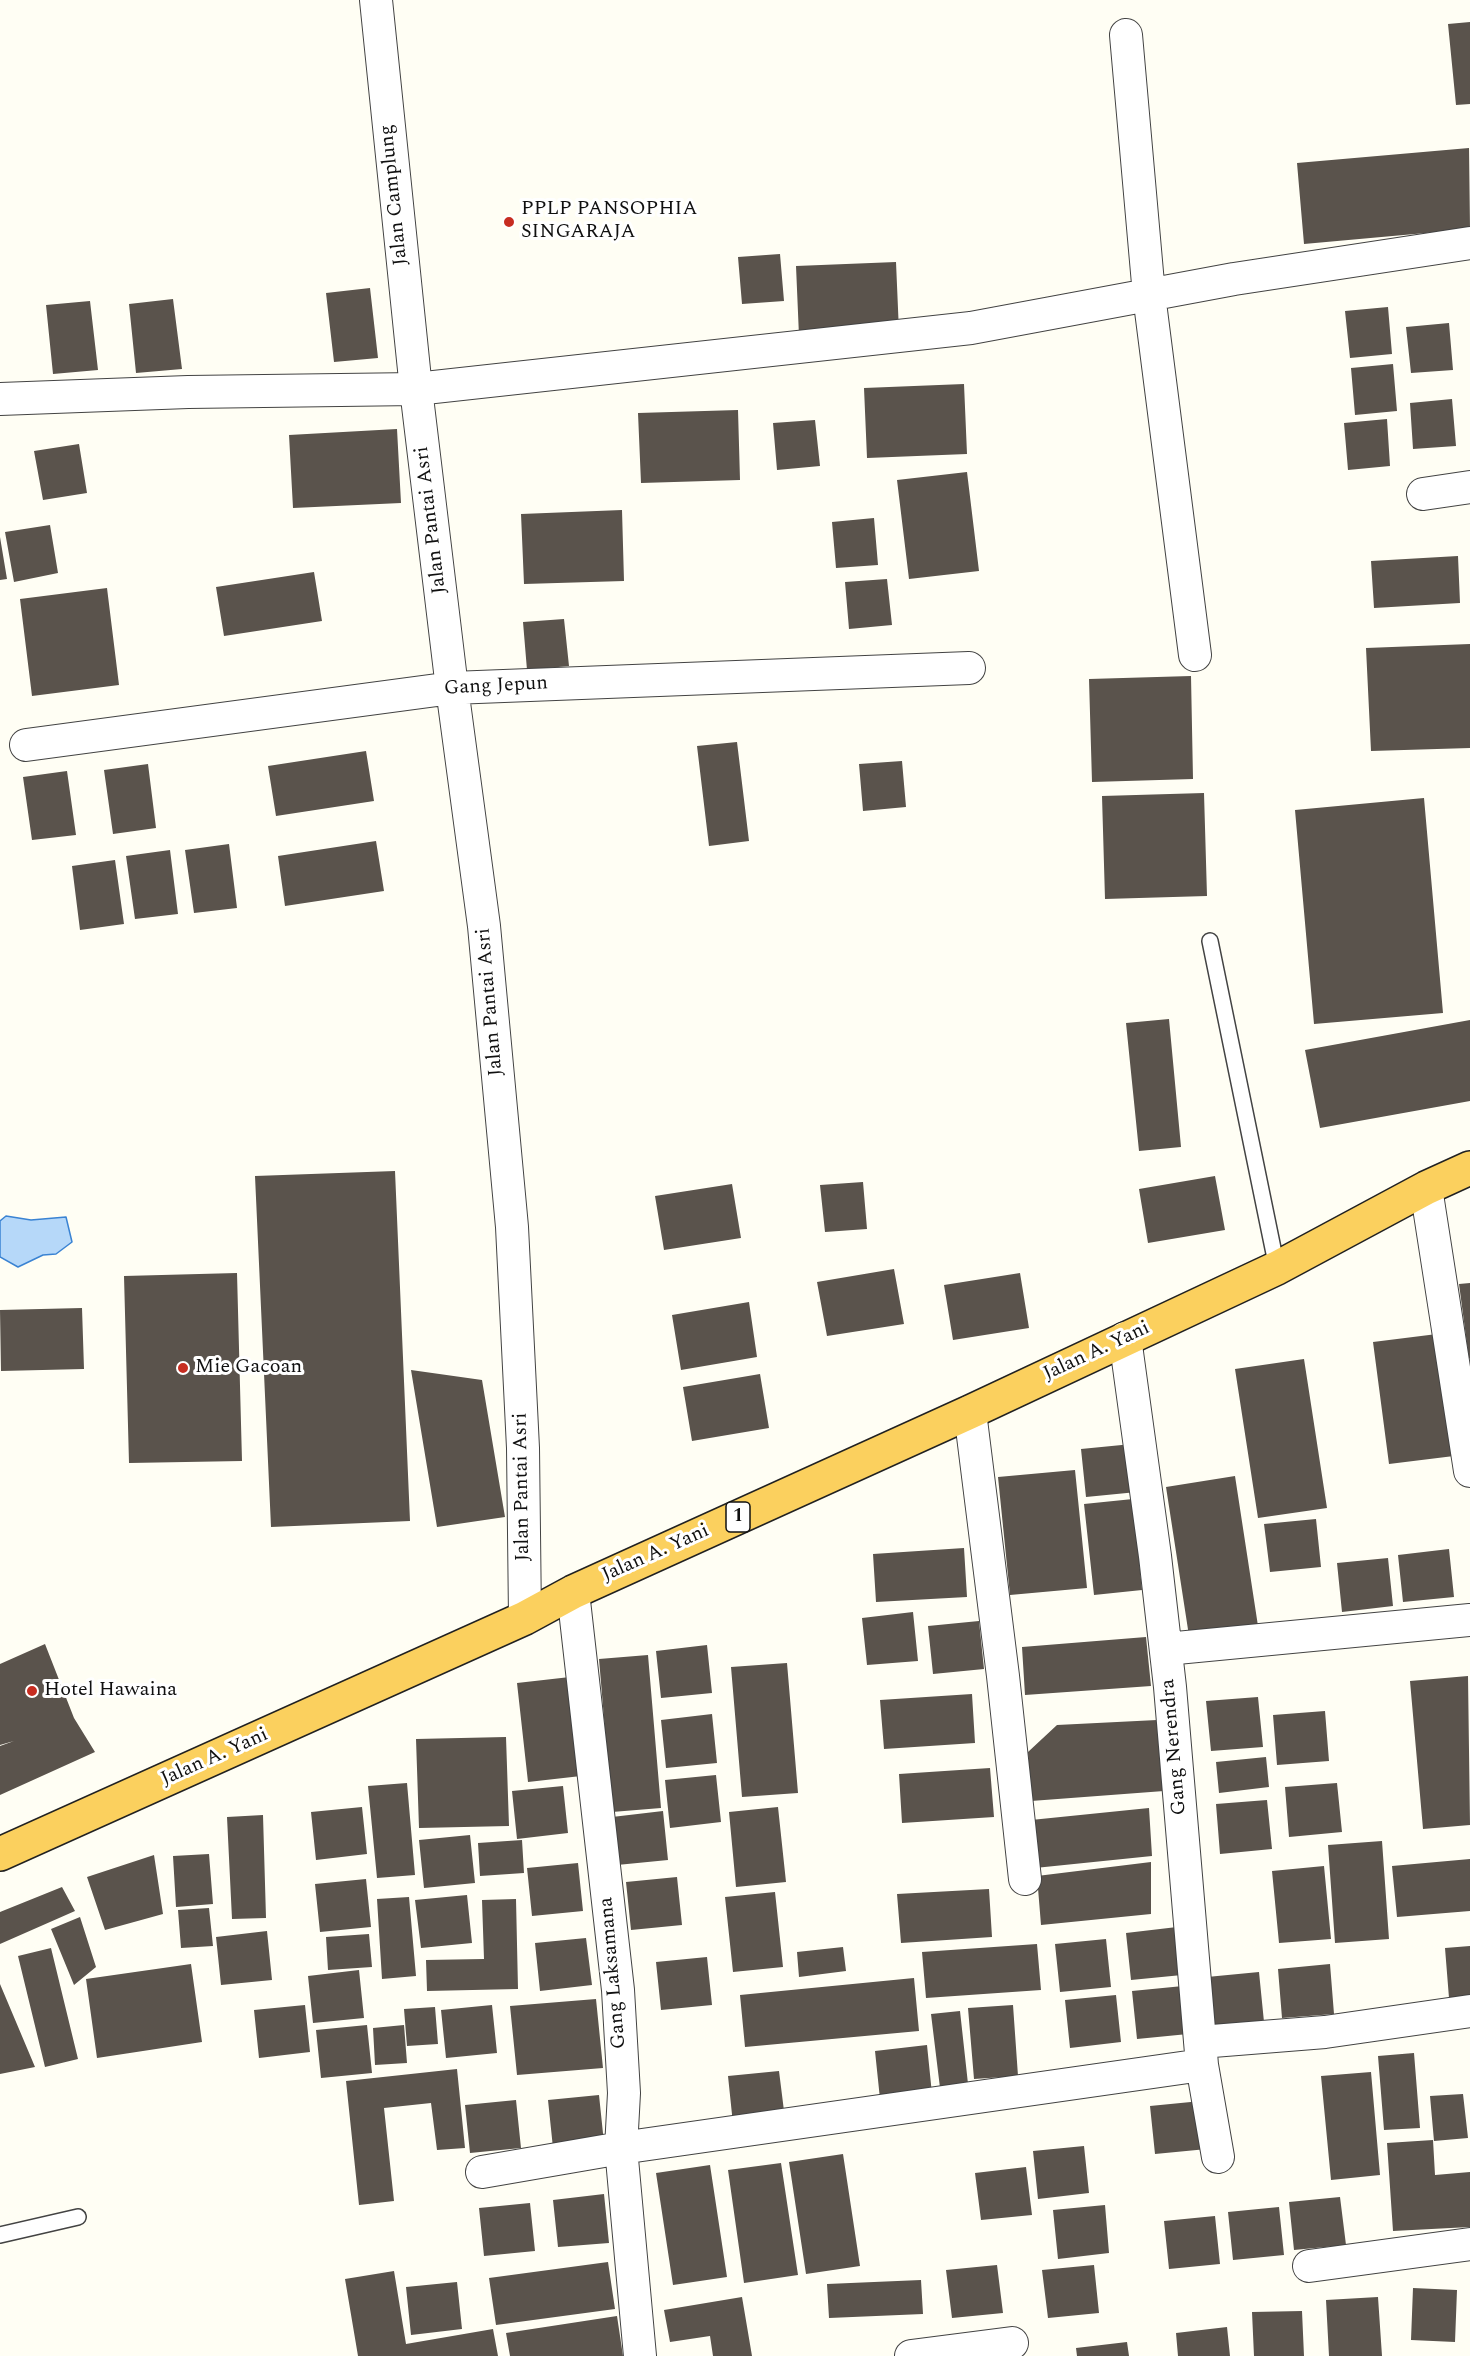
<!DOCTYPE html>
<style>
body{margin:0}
canvas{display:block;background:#fffef4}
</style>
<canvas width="1470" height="2356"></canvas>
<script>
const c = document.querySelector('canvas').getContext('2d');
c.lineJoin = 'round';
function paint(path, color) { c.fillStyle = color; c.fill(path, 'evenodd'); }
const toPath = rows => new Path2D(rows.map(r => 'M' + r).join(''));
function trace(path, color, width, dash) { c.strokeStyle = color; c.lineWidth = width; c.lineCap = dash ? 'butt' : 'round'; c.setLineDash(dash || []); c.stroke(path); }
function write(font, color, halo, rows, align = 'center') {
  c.font = font + ' Spectral,serif'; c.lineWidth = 6; c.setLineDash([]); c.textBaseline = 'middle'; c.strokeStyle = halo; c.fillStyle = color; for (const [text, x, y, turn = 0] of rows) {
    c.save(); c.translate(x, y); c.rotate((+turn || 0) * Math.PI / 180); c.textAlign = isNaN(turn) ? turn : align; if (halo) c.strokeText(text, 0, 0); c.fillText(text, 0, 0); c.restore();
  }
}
const water = toPath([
 [6,1216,31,1220,66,1217,72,1242,56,1254,43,1255,18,1267,0,1257,0,1221,6,1216]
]);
const building = toPath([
 [1470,22,1470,104,1456,105,1448,24],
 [1469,148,1470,229,1304,244,1297,163],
 [780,254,784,301,742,304,738,257],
 [896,262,899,332,799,336,796,266],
 [370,288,378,358,334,362,326,293],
 [173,299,182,369,136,373,129,304],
 [90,301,98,370,53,374,46,305],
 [1388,307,1392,354,1350,358,1345,311],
 [1449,323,1453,370,1411,373,1406,327],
 [1393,364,1397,411,1355,415,1351,368],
 [964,384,967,454,867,458,864,388],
 [1452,399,1456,446,1413,449,1410,403],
 [738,410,740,480,641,483,638,413],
 [1387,419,1390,466,1348,470,1344,423],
 [815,420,820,466,777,470,773,423],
 [397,429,401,503,293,508,289,435],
 [79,444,87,493,43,500,34,451],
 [967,472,979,571,909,579,897,480],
 [622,510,624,581,524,584,521,514],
 [874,518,878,565,836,568,832,522],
 [50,525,58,573,14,582,5,532],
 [0,537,7,579,0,580],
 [1458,556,1460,603,1374,608,1371,561],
 [314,572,322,621,224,636,216,587],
 [887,579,892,625,849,629,845,582],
 [107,588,119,685,32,696,20,599],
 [564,619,569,666,527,670,523,622],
 [1470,644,1470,748,1371,751,1366,648],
 [1191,676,1193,779,1092,782,1089,679],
 [737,742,749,841,709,846,697,746],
 [366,751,374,801,276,816,268,766],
 [902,761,906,807,863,811,859,764],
 [148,764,156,828,113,834,104,770],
 [67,771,76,835,32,840,23,777],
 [1204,793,1207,896,1105,899,1102,796],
 [1424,798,1443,1013,1314,1024,1295,810],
 [376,841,384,891,285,906,278,856],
 [229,844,237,908,194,913,185,850],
 [170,850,178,914,135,919,126,856],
 [115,860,124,924,80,930,72,866],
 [1169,1019,1181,1147,1139,1151,1126,1023],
 [1470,1020,1470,1101,1320,1128,1305,1050],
 [395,1171,410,1521,271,1527,255,1176],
 [1215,1176,1225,1230,1148,1243,1139,1189],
 [863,1182,867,1229,825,1232,820,1185],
 [732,1184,741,1238,664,1250,655,1196],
 [894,1269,904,1324,827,1336,817,1282],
 [237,1273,242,1461,129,1463,124,1276],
 [1020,1273,1029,1328,953,1340,944,1285],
 [1470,1283,1470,1358,1469,1359,1459,1284],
 [749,1302,757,1357,681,1370,672,1315],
 [82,1308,84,1369,1,1371,0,1310],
 [1445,1333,1462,1455,1389,1464,1373,1342],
 [1304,1359,1327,1508,1258,1518,1235,1369],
 [411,1370,482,1380,505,1517,437,1527],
 [760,1374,769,1428,692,1441,683,1387],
 [1132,1444,1137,1492,1086,1497,1081,1449],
 [1075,1470,1087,1588,1010,1595,998,1477],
 [1235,1476,1258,1626,1189,1636,1166,1487],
 [1133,1499,1142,1590,1094,1595,1084,1504],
 [1316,1519,1321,1567,1270,1572,1264,1524],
 [964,1548,967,1597,876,1602,873,1554],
 [1449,1549,1454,1597,1403,1602,1398,1555],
 [1388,1558,1393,1606,1342,1612,1337,1563],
 [913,1612,918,1661,867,1665,862,1618],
 [979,1621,984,1669,933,1674,928,1626],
 [1146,1637,1151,1686,1025,1695,1022,1647],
 [45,1644,74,1718,95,1752,0,1795,0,1746,14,1741,0,1745,0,1664],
 [707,1645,712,1693,661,1698,656,1651],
 [648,1655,661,1808,612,1812,599,1659],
 [787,1663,798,1793,742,1797,731,1667],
 [1468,1676,1470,1825,1423,1829,1410,1681],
 [570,1677,581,1776,528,1782,517,1683],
 [972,1694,975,1743,884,1749,880,1700],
 [1258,1697,1263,1747,1211,1751,1206,1701],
 [1325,1711,1329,1761,1277,1765,1273,1715],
 [712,1714,717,1763,666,1768,661,1720],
 [1157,1720,1164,1791,1031,1801,1028,1752,1057,1725],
 [506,1737,509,1826,419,1828,416,1739],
 [1266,1757,1269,1787,1219,1793,1216,1762],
 [990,1768,994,1817,902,1823,899,1774],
 [716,1775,721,1822,670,1828,665,1780],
 [407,1783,415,1875,377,1878,368,1786],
 [1337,1783,1342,1832,1289,1837,1285,1787],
 [563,1786,568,1833,517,1839,512,1791],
 [1267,1800,1272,1849,1220,1854,1216,1804],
 [362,1807,367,1854,316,1860,311,1812],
 [778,1807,786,1882,736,1887,729,1812],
 [1149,1808,1152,1856,1035,1868,1031,1820],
 [663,1811,668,1860,617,1865,612,1817],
 [263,1815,266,1918,232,1919,227,1817],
 [470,1835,475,1883,424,1888,419,1840],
 [522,1840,524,1873,480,1876,478,1843],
 [1382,1841,1389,1939,1335,1943,1328,1845],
 [209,1854,213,1904,176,1907,173,1856],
 [154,1855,163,1914,105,1930,87,1877],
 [1470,1859,1470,1911,1397,1917,1392,1866],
 [1151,1862,1151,1914,1041,1925,1037,1876],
 [578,1863,583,1911,532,1916,527,1868],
 [1324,1866,1331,1939,1279,1943,1272,1871],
 [677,1877,682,1925,631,1930,626,1882],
 [366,1879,371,1927,320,1932,315,1884],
 [62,1887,75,1911,0,1944,0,1912],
 [989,1889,992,1937,901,1943,897,1894],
 [775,1892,783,1967,733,1972,725,1897],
 [467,1895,472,1943,421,1948,415,1900],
 [409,1897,416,1976,382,1979,377,1899],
 [516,1899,518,1989,427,1991,426,1960,484,1959,482,1900],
 [209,1908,213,1946,181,1948,178,1910],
 [80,1917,96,1967,74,1985,51,1929],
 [1177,1927,1182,1975,1131,1980,1126,1933],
 [267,1931,272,1980,221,1985,216,1937],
 [369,1934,372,1967,328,1970,326,1937],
 [586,1938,592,1985,540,1991,535,1943],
 [1106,1939,1111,1987,1060,1992,1055,1944],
 [1037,1944,1041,1990,926,1998,922,1952],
 [1470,1946,1470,1996,1449,1998,1445,1948],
 [843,1947,846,1971,799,1977,797,1952],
 [51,1948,78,2059,45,2067,18,1956],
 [707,1957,712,2005,661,2010,656,1962],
 [191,1964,202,2042,97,2058,86,1979],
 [1330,1964,1334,2014,1282,2018,1278,1969],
 [359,1970,364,2018,313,2023,308,1976],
 [1259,1972,1264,2022,1212,2026,1207,1977],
 [914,1978,919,2031,745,2047,740,1995],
 [0,1984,35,2067,0,2074],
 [1183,1986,1188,2034,1137,2039,1132,1991],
 [1116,1995,1121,2042,1070,2048,1065,2000],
 [596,1999,603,2068,517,2075,510,2006],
 [305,2005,310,2052,259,2058,254,2010],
 [492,2005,497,2053,446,2058,441,2010],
 [1013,2005,1018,2076,974,2079,968,2008],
 [435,2007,438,2044,407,2046,404,2009],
 [960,2011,969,2093,941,2096,931,2014],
 [367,2025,372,2073,321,2078,316,2030],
 [404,2025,407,2063,375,2065,373,2028],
 [927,2045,932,2094,880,2099,875,2051],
 [1414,2053,1420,2128,1384,2130,1378,2056],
 [457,2069,465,2148,437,2150,431,2103,384,2108,394,2201,359,2205,346,2081],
 [779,2071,785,2119,733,2124,728,2076],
 [1371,2072,1380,2175,1331,2180,1321,2076],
 [1463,2094,1468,2138,1434,2141,1430,2096],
 [599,2095,604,2143,553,2148,548,2100],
 [516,2100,521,2148,470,2153,465,2105],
 [1201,2101,1207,2149,1155,2154,1150,2106],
 [1433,2140,1435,2175,1470,2172,1470,2227,1393,2231,1387,2143],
 [1084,2146,1089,2193,1038,2199,1033,2151],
 [843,2154,860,2266,806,2274,789,2162],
 [781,2163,798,2275,744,2283,728,2170],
 [710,2165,727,2277,673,2285,656,2173],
 [1026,2167,1032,2215,981,2220,975,2173],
 [604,2194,609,2243,558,2247,553,2200],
 [1340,2197,1346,2245,1294,2250,1289,2202],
 [530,2203,535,2251,484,2256,479,2208],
 [1105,2205,1109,2253,1058,2259,1053,2210],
 [1279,2207,1284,2255,1233,2260,1228,2212],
 [1215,2216,1220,2264,1169,2269,1164,2221],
 [608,2262,615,2309,496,2325,489,2278],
 [997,2265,1003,2313,952,2318,946,2270],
 [1094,2265,1099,2313,1048,2318,1042,2270],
 [394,2271,406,2344,493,2329,498,2356,358,2356,345,2279],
 [921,2280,923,2314,829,2318,827,2284],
 [457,2282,462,2329,411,2335,406,2287],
 [1413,2288,1457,2290,1455,2342,1411,2340],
 [742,2297,752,2356,713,2356,710,2336,670,2342,664,2310],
 [1378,2297,1382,2356,1329,2356,1326,2300],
 [1302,2311,1304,2356,1254,2356,1252,2312],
 [617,2316,623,2356,510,2356,506,2333],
 [1227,2327,1230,2356,1178,2356,1176,2333],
 [1127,2342,1129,2356,1077,2356,1076,2348]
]);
const service = toPath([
 [1210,941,1277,1268],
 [0,2235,78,2217]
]);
const minor = toPath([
 [376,0,416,389,452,688,484,926,512,1227,523,1448,525,1618],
 [1126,35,1149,295,1195,655],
 [0,399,188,392,416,389,971,328,1234,279,1470,243],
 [1423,494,1470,487],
 [26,745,452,688,969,668],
 [1426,1188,1470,1471],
 [1125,1338,1155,1556,1170,1687,1202,2065,1218,2157],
 [970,1412,1003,1676,1025,1879],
 [573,1592,618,1990,624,2093,621,2148,640,2356],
 [1166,1649,1470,1620],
 [1200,2042,1325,2032,1470,2011],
 [482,2172,621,2148,1202,2065],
 [1309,2266,1470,2244],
 [911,2356,1012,2343]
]);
const trunk = toPath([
 [0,1854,525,1618,573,1592,970,1412,1277,1268,1426,1188,1470,1168]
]);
const markers = [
 [509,222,6,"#c72d21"],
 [183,1368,6,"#c72d21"],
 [32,1691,6,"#c72d21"]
];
const shields = [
 [738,1517,24]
];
const shieldNames = [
 ["1",738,1517]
];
const streetNames = [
 ["Jalan Camplung",395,195,-96],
 ["Jalan Pantai Asri",432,520,-97],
 ["Gang Jepun",496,687,-3],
 ["Jalan Pantai Asri",491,1002,-95],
 ["Jalan A. Yani",1097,1352,-25],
 ["Jalan Pantai Asri",523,1487,-91],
 ["Jalan A. Yani",656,1554,-24],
 ["Gang Nerendra",1175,1747,-95],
 ["Jalan A. Yani",215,1758,-24],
 ["Gang Laksamana",614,1973,-95]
];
const poiNames = [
 ["PPLP PANSOPHIA",521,210],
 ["SINGARAJA",521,233],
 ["Mie Gacoan",195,1368],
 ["Hotel Hawaina",44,1691]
];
paint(water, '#b6d8f9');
trace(water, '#3a83d3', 1.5);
paint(building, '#5a534c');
trace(service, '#434343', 18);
trace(minor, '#434343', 34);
trace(trunk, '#212121', 36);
trace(service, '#fff', 15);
trace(minor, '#fff', 32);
trace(trunk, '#fbd05e', 33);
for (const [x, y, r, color] of markers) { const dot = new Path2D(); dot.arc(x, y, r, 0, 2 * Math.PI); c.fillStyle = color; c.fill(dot); trace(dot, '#fff', 2); }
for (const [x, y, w] of shields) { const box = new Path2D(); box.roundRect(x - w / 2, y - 15, w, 30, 4.5); c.fillStyle = '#fff'; c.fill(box); trace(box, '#101010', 1.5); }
write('bold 18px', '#101010', null, shieldNames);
write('20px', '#101010', '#fff', streetNames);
write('20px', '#101010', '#fff', poiNames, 'left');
</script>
